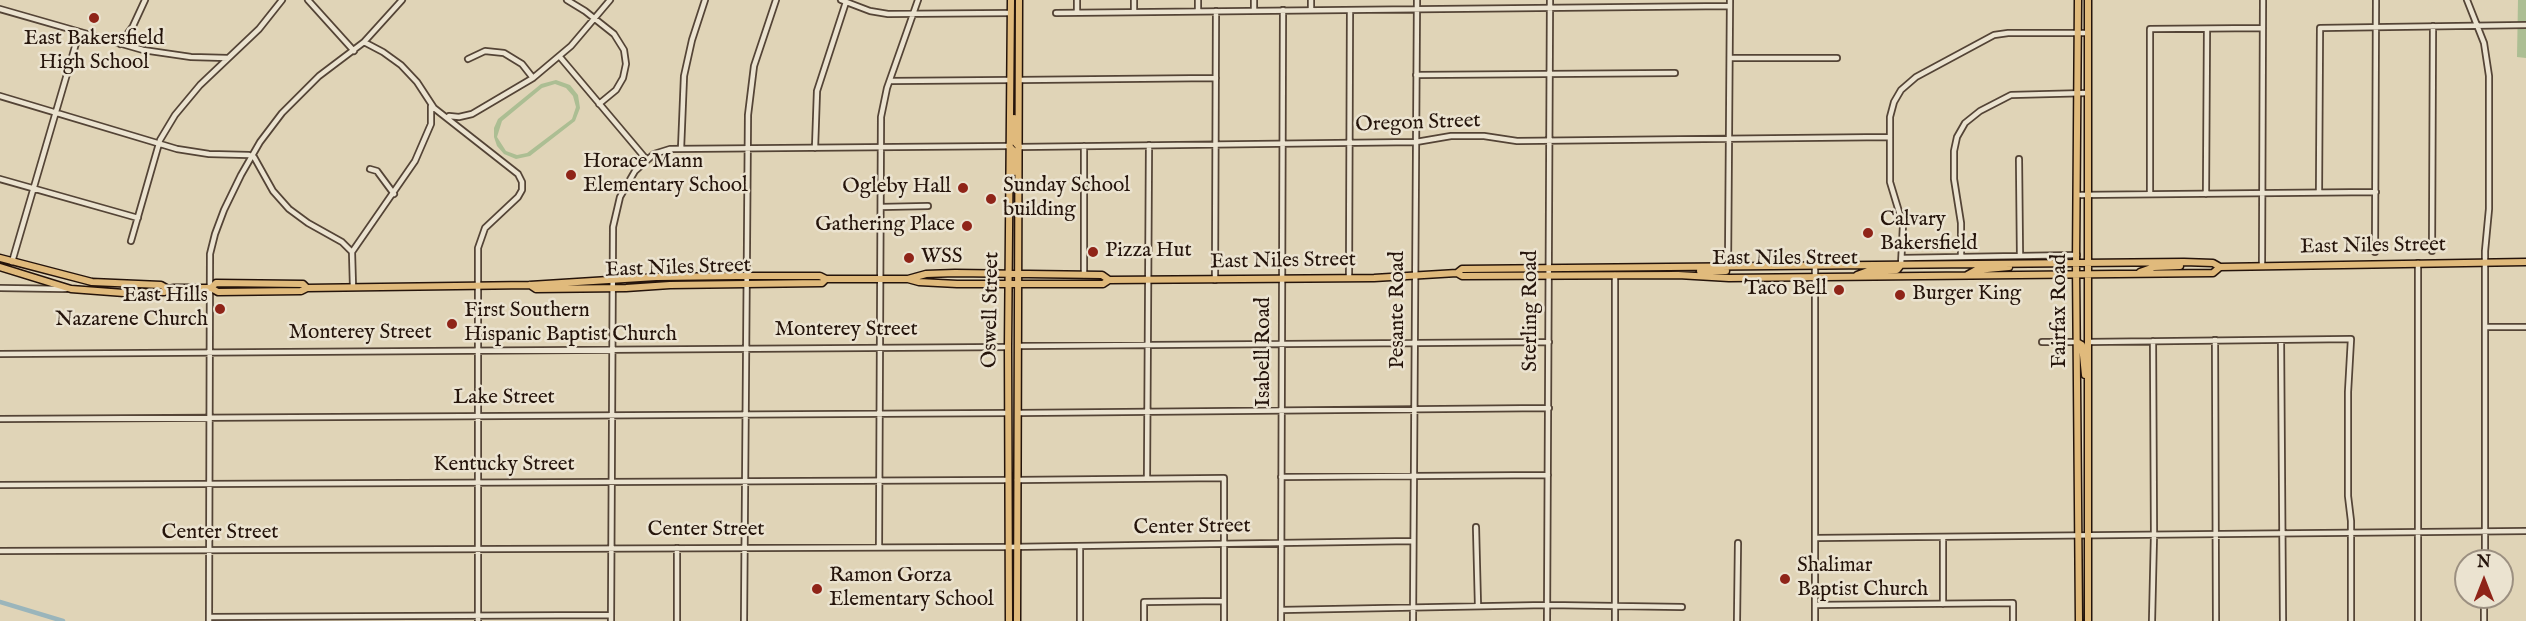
<!DOCTYPE html>
<style>
body{margin:0}
#map{position:relative;width:2526px;height:621px;overflow:hidden;background:#e0d4b7;font-family:"IM FELL English",serif}
canvas{display:block}
.north{position:absolute;left:2454px;top:549px;width:60px;height:60px;box-sizing:border-box;background:#ebe3d0;border:2px solid #9c9081;border-radius:50%;rotate:0deg;font-size:16px;font-weight:700;line-height:24px;text-align:center;color:#25140b}
.north::after{content:'';display:block;margin:auto;width:21px;height:27px;background:#8f2418;clip-path:polygon(50% 0,100% 100%,50% 72%,0 100%)}
</style>
<div id="map">
<canvas width="2526" height="621"></canvas>
<div class="north">N</div>
</div>
<script>
const c = document.querySelector('canvas').getContext('2d');
c.lineJoin = 'round';
function paint(path, color) { c.fillStyle = color; c.fill(path, 'evenodd'); }
const toPath = rows => new Path2D(rows.map(r => 'M' + r).join(''));
function trace(path, color, width, dash) { c.strokeStyle = color; c.lineWidth = width; c.lineCap = dash ? 'butt' : 'round'; c.setLineDash(dash || []); c.stroke(path); }
function write(font, color, halo, rows, align = 'center') {
  c.font = font + ' "IM FELL English",serif'; c.lineWidth = 5; c.setLineDash([]); c.textBaseline = 'middle'; c.strokeStyle = halo; c.fillStyle = color; for (const [text, x, y, turn = 0] of rows) {
    c.save(); c.translate(x, y); c.rotate((+turn || 0) * Math.PI / 180); c.textAlign = isNaN(turn) ? turn : align; if (halo) c.strokeText(text, 0, 0); c.fillText(text, 0, 0); c.restore();
  }
}
const green = toPath([
 [2518,0,2526,0,2526,58,2517,57],
 [556,80,570,85,578,95,580,108,575,121,530,156,516,159,504,154,497,146,494,137,494,128,498,119,541,84],
 [555,84,566,88,573,96,576,107,572,119,527,153,517,155,506,151,497,137,502,121,542,88]
]);
const canal = toPath([
 [0,602,63,621]
]);
const minor = toPath([
 [308,0,354,51],
 [567,0,585,11,614,34,624,50,626,64,623,78,616,90,599,104],
 [841,0,870,11,888,14,1011,13],
 [1198,0,1198,11],
 [2467,0,2484,43,2489,76,2489,209,2485,251,2485,561],
 [0,9,143,50,191,57,228,58],
 [1311,10,1311,0],
 [1254,11,1254,0],
 [1134,12,1134,0],
 [1056,13,1730,6],
 [1077,13,1077,0],
 [364,42,383,52,401,65,417,82,434,108,518,174,522,182,522,190,518,197,485,228,478,248,478,621],
 [120,44,133,26,145,0],
 [560,57,646,159],
 [1730,58,1837,58],
 [468,59,485,51,504,53,522,64,533,78],
 [1416,75,1675,73],
 [1019,80,1216,78],
 [890,81,1010,80],
 [0,96,177,149,209,154,249,155,254,157,273,191,289,209,308,223,342,242,352,252],
 [449,116,459,117,472,114,533,78,571,46,610,0],
 [1084,146,1084,275],
 [1019,147,1416,142,1451,136,1484,136,1517,141,1890,137],
 [815,148,817,91,846,2],
 [681,149,684,76,692,40,705,0],
 [2019,159,2020,256],
 [370,169,377,171,394,194],
 [0,179,138,218],
 [2319,192,2320,28,2526,25],
 [2150,194,2150,29,2263,28],
 [2206,194,2207,29],
 [2078,195,2376,192],
 [881,207,928,206],
 [131,241,160,140,175,115,200,85,259,29,282,0],
 [2432,251,2433,26],
 [2375,252,2376,0],
 [1961,257,1961,223,1954,179,1954,151,1957,137,1965,123,1980,111,2011,95,2088,93],
 [1902,258,2077,255],
 [12,262,79,33],
 [1901,265,1903,225,1890,182,1890,117,1894,102,1901,90,1916,77,1994,35,2008,33,2088,33],
 [2262,265,2263,0],
 [1815,266,1815,621],
 [1728,267,1730,0],
 [1349,278,1350,10],
 [1215,280,1216,11],
 [353,287,352,252,415,161,431,124,431,106],
 [0,288,66,289],
 [2485,327,2526,327],
 [2215,340,2216,621],
 [2281,340,2283,621],
 [2042,342,2077,342],
 [2088,342,2351,339,2348,392,2348,496,2351,521,2351,621],
 [1018,346,1549,342],
 [0,354,1008,347],
 [1018,413,1549,408],
 [0,419,1008,413],
 [1281,477,1548,475],
 [1147,478,1149,145],
 [1017,480,1224,478,1224,621],
 [0,485,1008,480],
 [1476,527,1478,606],
 [1816,538,2526,531],
 [879,547,881,117,887,88,918,0],
 [0,551,1009,547,1413,541],
 [1943,604,1943,537],
 [1815,605,2013,603,2013,621],
 [1281,610,1547,605,1682,607],
 [209,617,611,615],
 [209,621,210,254,215,234,224,210,241,175,260,142,282,113,319,76,364,42,402,0],
 [611,621,613,227,620,197,635,171,654,154,670,149,1009,146],
 [677,621,677,548],
 [744,621,748,115,754,66,776,0],
 [1080,621,1080,546],
 [1144,621,1144,602,1224,601],
 [1281,621,1283,10],
 [1413,621,1417,0],
 [1547,621,1550,0],
 [1615,621,1615,275],
 [1737,621,1738,543],
 [2152,621,2154,535,2153,341],
 [2418,621,2418,263],
 [2484,621,2484,597]
]);
const major = toPath([
 [2078,0,2076,264,2079,621],
 [2088,0,2088,621],
 [1014,118,1014,141,1019,147],
 [1009,146,1014,151,1014,172],
 [0,258,92,282,161,285,168,289],
 [0,267,71,289,124,293,164,292,168,289,174,288,211,288,218,292,301,291,307,288,530,285,656,277,737,276,820,276,826,279,908,279,919,282,957,284,1103,284,1109,280,1374,278,1457,273,1462,269,2184,262,2213,263,2220,267,2526,262],
 [1700,271,1726,271],
 [2140,272,2154,267,2180,266],
 [1457,273,1462,276,1678,275,1729,278,2213,273,2220,267],
 [1857,275,1868,271,1897,270,1901,265],
 [1967,275,1976,270,2009,267],
 [908,279,926,274,955,273,1102,275,1109,280],
 [530,285,536,289,626,288,670,285,822,283,826,279],
 [211,288,216,283,303,284,307,288],
 [2077,342,2082,345,2085,375],
 [1009,621,1008,347,1011,0],
 [1017,621,1019,0]
]);
const markers = [
 [94,18,6,"#8f2418"],
 [571,175,6,"#8f2418"],
 [963,188,6,"#8f2418"],
 [991,199,6,"#8f2418"],
 [967,226,6,"#8f2418"],
 [1868,233,6,"#8f2418"],
 [1093,252,6,"#8f2418"],
 [909,258,6,"#8f2418"],
 [1839,290,6,"#8f2418"],
 [1900,295,6,"#8f2418"],
 [220,309,6,"#8f2418"],
 [452,324,6,"#8f2418"],
 [1785,579,6,"#8f2418"],
 [817,589,6,"#8f2418"]
];
const poiNames = [
 ["East Bakersfield",94,40,"center"],
 ["High School",94,64,"center"],
 ["Horace Mann",583,163],
 ["Elementary School",583,187],
 ["Sunday School",1003,187],
 ["building",1003,211],
 ["Ogleby Hall",951,188,"right"],
 ["Calvary",1880,221],
 ["Bakersfield",1880,245],
 ["Gathering Place",955,226,"right"],
 ["Pizza Hut",1105,252],
 ["WSS",921,258],
 ["Taco Bell",1827,290,"right"],
 ["Burger King",1912,295],
 ["East Hills",208,297,"right"],
 ["Nazarene Church",208,321,"right"],
 ["First Southern",464,312],
 ["Hispanic Baptist Church",464,336],
 ["Shalimar",1797,567],
 ["Baptist Church",1797,591],
 ["Ramon Gorza",829,577],
 ["Elementary School",829,601]
];
const streetNames = [
 ["Oregon Street",1418,124,-2],
 ["East Niles Street",2373,247,-1],
 ["East Niles Street",1785,260],
 ["East Niles Street",1283,262,-1],
 ["East Niles Street",678,269,-2],
 ["Oswell Street",992,310,-89],
 ["Pesante Road",1399,310,-90],
 ["Sterling Road",1532,311,-90],
 ["Fairfax Road",2061,311,-90],
 ["Monterey Street",846,331],
 ["Monterey Street",360,334],
 ["Isabell Road",1265,352,-90],
 ["Lake Street",504,399],
 ["Kentucky Street",504,466],
 ["Center Street",1192,528,-1],
 ["Center Street",706,531],
 ["Center Street",220,534]
];
paint(green, '#acbe93');
trace(canal, '#9ab5bb', 4.5);
trace(minor, '#544436', 8);
trace(major, '#25140b', 9);
trace(minor, '#ebe3d0', 4.5);
trace(major, '#e0ba7c', 6);
for (const [x, y, r, color] of markers) { const dot = new Path2D(); dot.arc(x, y, r, 0, 2 * Math.PI); c.fillStyle = color; c.fill(dot); trace(dot, '#ebe3d0', 2); }
write('21px', '#25140b', '#ebe3d0', poiNames, 'left');
write('21px', '#25140b', '#ebe3d0', streetNames);
</script>
